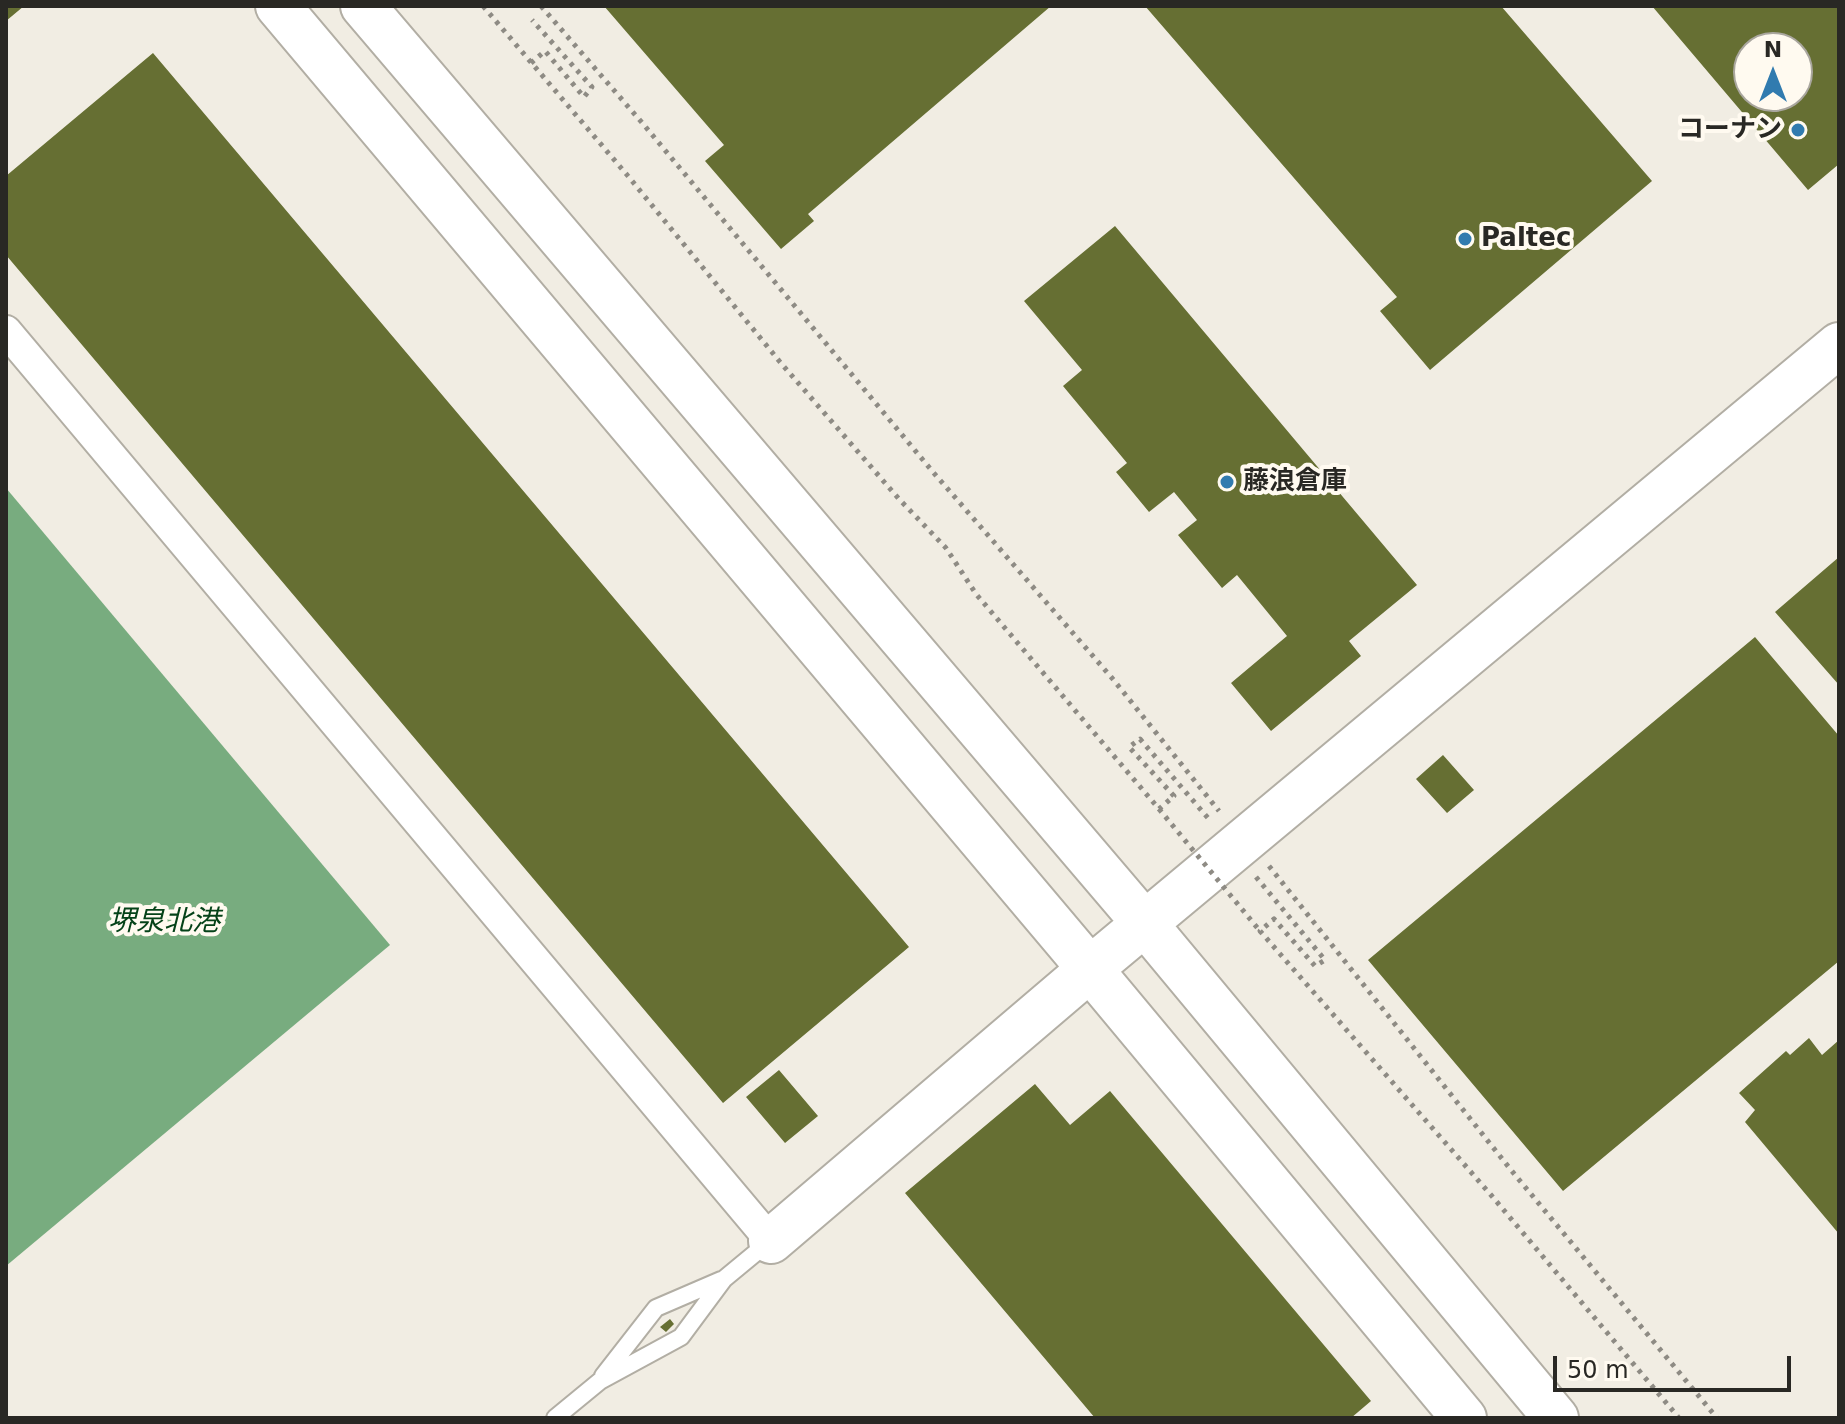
<!DOCTYPE html>
<meta charset="utf-8">
<style>
body{margin:0}
#map{position:relative;width:1845px;height:1424px;overflow:hidden;background:#f1ede3;font-family:"DejaVu Sans",sans-serif}
canvas{display:block}
.frame{position:absolute;inset:0;border:8px solid #292824;pointer-events:none}
.north{position:absolute;left:1733px;top:32px;width:80px;height:80px;box-sizing:border-box;background:#fffaf0;border:2px solid #a9a69e;border-radius:50%;rotate:0deg;font-size:22px;font-weight:700;line-height:32px;text-align:center;color:#292824}
.north::after{content:'';display:block;margin:auto;width:28px;height:36px;background:#317baf;clip-path:polygon(50% 0,100% 100%,50% 72%,0 100%)}
.scale{position:absolute;left:1553px;top:1356px;width:238px;height:36px;box-sizing:border-box;border:4px solid #292824;border-top:0;padding-left:10px;font-size:24px;line-height:28px;white-space:nowrap;color:#292824;-webkit-text-stroke:6px #fffaf0;paint-order:stroke}
</style>
<div id="map">
<canvas width="1845" height="1424"></canvas>
<div class="frame"></div>
<div class="north">N</div>
<div class="scale">50 m</div>
</div>
<script>
const c = document.querySelector('canvas').getContext('2d');
c.lineJoin = 'round';
function paint(path, color) { c.fillStyle = color; c.fill(path, 'evenodd'); }
const toPath = rows => new Path2D(rows.map(r => 'M' + r).join(''));
function trace(path, color, width, dash) { c.strokeStyle = color; c.lineWidth = width; c.lineCap = dash ? 'butt' : 'round'; c.setLineDash(dash || []); c.stroke(path); }
function write(font, color, halo, rows, align = 'center') {
  c.font = font + ' "DejaVu Sans","Noto Sans JP",sans-serif'; c.lineWidth = 8; c.setLineDash([]); c.textBaseline = 'middle'; c.strokeStyle = halo; c.fillStyle = color; for (const [text, x, y, turn = 0] of rows) {
    c.save(); c.translate(x, y); c.rotate((+turn || 0) * Math.PI / 180); c.textAlign = isNaN(turn) ? turn : align; if (halo) c.strokeText(text, 0, 0); c.fillText(text, 0, 0); c.restore();
  }
}
const water = toPath([
 [6,488,390,945,6,1266]
]);
const building = toPath([
 [6,6,24,6,6,21],
 [604,6,1051,6,808,214,814,221,781,249,705,161,724,145],
 [1145,6,1501,6,1652,181,1430,370,1380,311,1397,297],
 [1652,6,1839,6,1839,164,1808,190],
 [1749,48,1797,48,1797,96,1749,96],
 [153,53,909,947,723,1103,6,255,6,176],
 [1115,226,1417,585,1349,641,1361,656,1271,731,1231,683,1287,636,1237,575,1222,588,1178,535,1197,520,1174,492,1149,512,1116,472,1127,463,1063,386,1082,370,1024,301],
 [1839,557,1839,685,1775,612],
 [1755,637,1839,736,1839,961,1563,1191,1368,960],
 [1443,755,1474,790,1447,813,1416,779],
 [1809,1038,1822,1055,1839,1040,1839,1234,1745,1122,1755,1110,1739,1093,1786,1051,1790,1055],
 [779,1070,818,1116,785,1143,746,1097],
 [1035,1084,1070,1125,1110,1091,1371,1401,1351,1418,1095,1418,905,1193],
 [670,1319,674,1324,666,1332,660,1327]
]);
const path = toPath([
 [483,6,628,176,780,362,899,499,946,548,976,594,1159,809,1174,796,1129,747,1140,739,1208,818],
 [541,6,644,125,933,472,1112,678,1219,811],
 [531,63,545,51,584,97,592,87,532,20],
 [1269,866,1511,1170,1717,1418],
 [1256,877,1325,960,1315,966,1274,919,1260,931,1491,1195,1679,1418]
]);
const lane = toPath([
 [603,1376,656,1308,721,1280],
 [555,1418,600,1381,681,1337,724,1279,770,1241]
]);
const street = toPath([
 [6,331,771,1241]
]);
const secondary = toPath([
 [278,6,1090,969,1464,1418],
 [363,6,1146,925,1556,1418],
 [771,1241,1090,969,1839,345]
]);
const pathBridge = toPath([
 [1159,809,1260,931]
]);
const markers = [
 [1798,130,8,"#317baf"],
 [1465,239,8,"#317baf"],
 [1227,482,8,"#317baf"]
];
const poiNames = [
 ["コーナン",1782,130,"right"],
 ["Paltec",1481,239],
 ["藤浪倉庫",1243,482]
];
const waterNames = [
 ["堺泉北港",164,923]
];
paint(water, '#78ac7f');
paint(building, '#666f33');
trace(lane, '#b2aea4', 20);
trace(street, '#b2aea4', 34);
trace(secondary, '#b2aea4', 48);
trace(path, '#8e8b84', 5, [4, 6]);
trace(lane, '#fff', 16);
trace(street, '#fff', 30);
trace(secondary, '#fff', 44);
trace(pathBridge, '#8e8b84', 5, [4, 6]);
for (const [x, y, r, color] of markers) { const dot = new Path2D(); dot.arc(x, y, r, 0, 2 * Math.PI); c.fillStyle = color; c.fill(dot); trace(dot, '#fffaf0', 3); }
write('bold 26px', '#292824', '#fffaf0', poiNames, 'left');
write('italic 28px', '#054218', '#fffaf0', waterNames);
</script>
